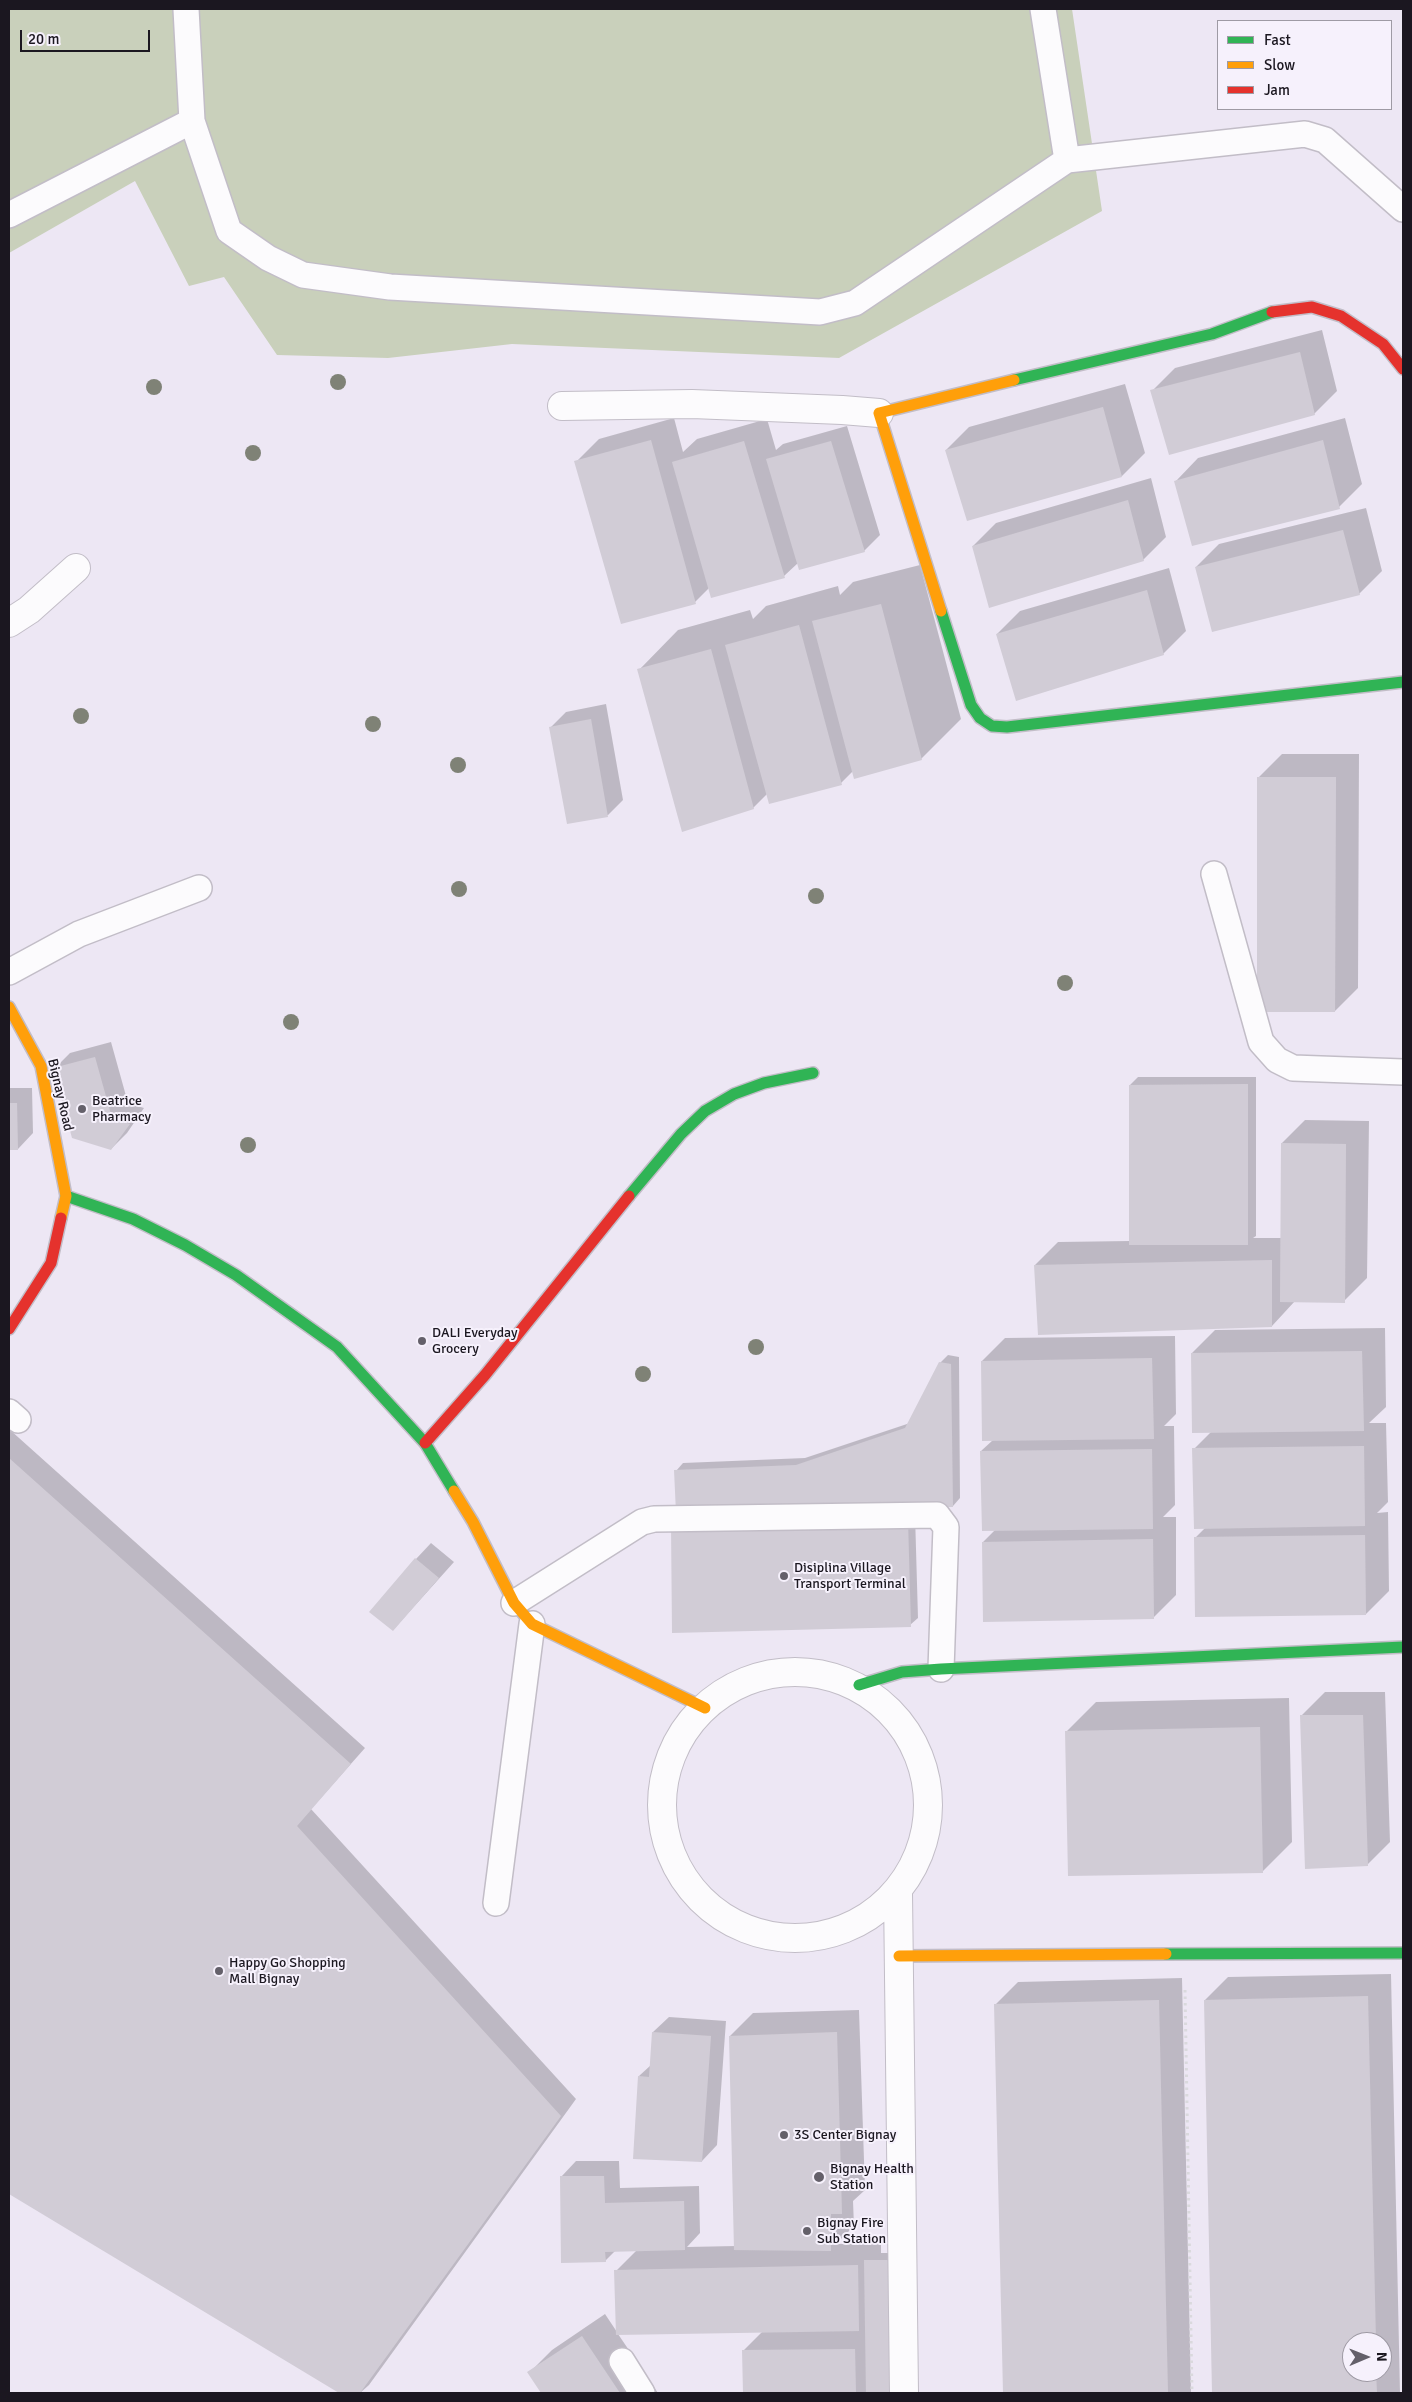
<!DOCTYPE html>
<style>
body{margin:0}
#map{position:relative;width:1412px;height:2402px;overflow:hidden;background:#ede7f4;font-family:Signika,sans-serif}
canvas{display:block}
.frame{position:absolute;inset:0;border:10px solid #1b1720;pointer-events:none}
.legend{position:absolute;left:1217px;top:20px;width:175px;height:90px;box-sizing:border-box;background:#f6f1fc;border:1px solid #9e9aa4;margin:0;padding:6px 9px;list-style:none;font-size:15px;color:#1b1720}
.legend li{display:flex;align-items:center;gap:10px;height:25px}
.legend b{width:25px;border:1px solid #9e9aa4}
.north{position:absolute;left:1342px;top:2332px;width:50px;height:50px;box-sizing:border-box;background:#f6f1fc;border:1px solid #9e9aa4;border-radius:50%;rotate:89deg;font-size:14px;font-weight:700;line-height:20px;text-align:center;color:#1b1720}
.north::after{content:'';display:block;margin:auto;width:18px;height:22px;background:#64606a;clip-path:polygon(50% 0,100% 100%,50% 72%,0 100%)}
.scale{position:absolute;left:20px;top:30px;width:130px;height:22px;box-sizing:border-box;border:2px solid #1b1720;border-top:0;padding-left:6px;font-size:15px;line-height:18px;white-space:nowrap;color:#1b1720;-webkit-text-stroke:4px #f6f1fc;paint-order:stroke}
</style>
<div id="map">
<canvas width="1412" height="2402"></canvas>
<div class="frame"></div>
<ul class="legend">
<li><b style="height:6px;background:#30b455"></b>Fast</li>
<li><b style="height:6px;background:#ff9f0a"></b>Slow</li>
<li><b style="height:6px;background:#e5322d"></b>Jam</li>
</ul>
<div class="north">N</div>
<div class="scale">20 m</div>
</div>
<script>
const c = document.querySelector('canvas').getContext('2d');
c.lineJoin = 'round';
function paint(path, color) { c.fillStyle = color; c.fill(path, 'evenodd'); }
const toPath = rows => new Path2D(rows.map(r => 'M' + r).join(''));
function trace(path, color, width, dash) { c.strokeStyle = color; c.lineWidth = width; c.lineCap = dash ? 'butt' : 'round'; c.setLineDash(dash || []); c.stroke(path); }
function write(font, color, halo, rows, align = 'center') {
  c.font = font + ' Signika,sans-serif'; c.lineWidth = 4; c.setLineDash([]); c.textBaseline = 'middle'; c.strokeStyle = halo; c.fillStyle = color; for (const [text, x, y, turn = 0] of rows) {
    c.save(); c.translate(x, y); c.rotate((+turn || 0) * Math.PI / 180); c.textAlign = isNaN(turn) ? turn : align; if (halo) c.strokeText(text, 0, 0); c.fillText(text, 0, 0); c.restore();
  }
}
const green = toPath([
 [9,9,1072,9,1102,211,839,358,512,344,388,358,277,355,224,277,189,286,135,181,9,253]
]);
const shadow = toPath([
 [1322,330,1337,391,1314,414,1152,391,1175,368],
 [1125,384,1145,453,1122,476,968,520,946,450,969,427],
 [674,418,683,452,697,439,767,419,776,450,783,444,847,426,880,535,864,551,798,563,784,576,709,588,695,602,576,462,599,439],
 [1345,418,1362,484,1339,507,1176,481,1198,458],
 [1151,478,1166,537,1143,560,973,546,996,523],
 [1366,508,1382,571,1359,594,1196,567,1219,544],
 [920,565,961,719,921,759,853,771,841,783,768,793,753,808,639,670,678,630,750,610,753,619,766,606,838,586,840,595,853,582],
 [1169,568,1186,631,1163,654,997,634,1020,611],
 [606,704,623,800,608,815,568,823,551,727,566,712],
 [1282,754,1359,754,1358,988,1335,1011,1259,777],
 [111,1042,128,1103,144,1108,127,1133,111,1149,55,1068,70,1053],
 [1138,1077,1256,1077,1256,1236,1253,1238,1281,1238,1282,1143,1305,1120,1369,1121,1367,1278,1344,1301,1295,1301,1272,1326,1035,1265,1058,1242,1130,1241,1130,1085],
 [9,1088,32,1088,33,1133,18,1149,9,1149],
 [1385,1328,1386,1407,1369,1423,1386,1423,1388,1502,1377,1513,1388,1512,1389,1591,1366,1614,1195,1538,1206,1527,1194,1449,1211,1432,1192,1353,1215,1330],
 [1175,1336,1176,1414,1164,1426,1174,1426,1175,1505,1163,1517,1176,1517,1176,1595,1153,1618,983,1542,995,1530,981,1451,993,1440,982,1361,1005,1338],
 [948,1355,959,1357,960,1498,953,1506,676,1471,683,1463,805,1458,910,1423,940,1363],
 [9,1429,365,1748,311,1809,576,2099,369,2385,360,2393,341,2393,9,2193],
 [915,1514,918,1618,910,1625,680,1518],
 [431,1543,454,1562,393,1630,416,1559],
 [1325,1692,1385,1692,1390,1842,1367,1865,1302,1715],
 [1289,1698,1292,1842,1262,1872,1067,1731,1096,1702],
 [1391,1974,1400,2393,1213,2393,1205,2000,1228,1977],
 [1352,2342,1382,2342,1382,2372,1352,2372],
 [1182,1978,1191,2393,1004,2393,995,2005,1018,1982],
 [859,2010,865,2190,853,2201,854,2226,836,2244,881,2243,881,2253,897,2253,899,2393,744,2393,743,2351,763,2331,618,2334,658,2393,542,2393,529,2373,552,2350,605,2314,617,2332,616,2271,637,2250,616,2250,605,2261,561,2177,576,2161,619,2161,620,2188,699,2186,700,2233,687,2247,736,2246,730,2036,753,2013],
 [669,2017,726,2021,717,2145,702,2161,639,2076,651,2065,653,2032]
]);
const building = toPath([
 [1300,352,1315,415,1169,455,1150,390],
 [1103,407,1122,477,967,521,945,450],
 [651,440,696,604,621,624,574,461],
 [1323,440,1340,509,1192,546,1174,481],
 [744,441,785,578,711,598,672,462],
 [831,441,865,552,799,570,766,459],
 [1128,500,1144,561,989,608,972,546],
 [1343,530,1360,595,1212,632,1195,567],
 [1147,590,1164,655,1016,701,996,634],
 [881,604,922,760,854,779,812,621],
 [799,625,842,785,769,804,725,645],
 [711,649,754,809,682,832,637,669],
 [591,719,608,817,567,824,549,727],
 [1257,777,1336,777,1335,1012,1257,1012],
 [95,1057,112,1118,130,1124,111,1150,72,1138,53,1068],
 [1248,1084,1248,1245,1129,1245,1129,1085],
 [9,1103,17,1103,18,1150,9,1150],
 [1281,1143,1346,1144,1345,1303,1280,1302],
 [1272,1260,1272,1327,1038,1335,1034,1265],
 [1362,1351,1364,1431,1192,1433,1191,1353],
 [1152,1358,1154,1439,982,1441,981,1361],
 [939,1362,951,1364,953,1507,676,1513,674,1470,796,1465,905,1428],
 [1364,1446,1365,1526,1194,1529,1192,1448],
 [1152,1449,1153,1529,982,1531,980,1451],
 [9,1458,351,1764,297,1826,561,2116,360,2393,339,2393,9,2194],
 [908,1521,911,1627,672,1633,671,1525],
 [1365,1535,1366,1615,1195,1617,1194,1537],
 [1153,1539,1154,1619,983,1622,982,1542],
 [415,1558,439,1578,393,1631,369,1612],
 [1300,1715,1363,1715,1368,1866,1305,1869],
 [1260,1727,1263,1873,1068,1876,1065,1731],
 [1368,1996,1376,2342,1352,2342,1352,2372,1376,2372,1377,2393,1212,2393,1204,2000],
 [1159,2000,1168,2393,1003,2393,994,2004],
 [652,2032,711,2036,702,2162,633,2159,638,2076,649,2077],
 [837,2032,842,2214,831,2214,831,2251,734,2250,729,2036],
 [560,2176,604,2176,605,2203,684,2201,685,2250,605,2252,606,2262,561,2263],
 [864,2260,890,2260,892,2393,866,2393],
 [858,2265,859,2331,616,2335,614,2270],
 [582,2336,620,2393,541,2393,527,2372],
 [855,2349,856,2393,743,2393,742,2350]
]);
const path = toPath([
 [1185,1990,1192,2393]
]);
const lane = toPath([
 [186,9,192,121],
 [1043,9,1067,160],
 [9,215,192,121,229,231,268,258,303,275,390,287,820,312,855,303,1067,160,1305,134,1325,140,1403,209],
 [1214,874,1261,1042,1277,1060,1293,1068,1403,1072],
 [9,972,79,934,199,888],
 [9,1412,18,1420],
 [514,1603,642,1522,654,1519,937,1515,946,1527,941,1669],
 [496,1903,532,1624],
 [622,2361,642,2393]
]);
const street = toPath([
 [562,406,692,404,842,410,879,413],
 [9,623,29,610,76,568],
 '662 1805a133 133 0 1 1 266 0a133 133 0 1 1-266 0Z',
 [898,1893,904,2393]
]);
const fast = toPath([
 [1014,380,1212,334,1272,312],
 [941,611,971,705,980,718,992,726,1007,727,1403,682],
 [66,1196,133,1219,185,1245,236,1275,337,1347,425,1443,454,1491],
 [629,1196,681,1134,705,1111,734,1094,764,1083,813,1073],
 [859,1685,902,1672,941,1669,1403,1647],
 [1166,1954,1403,1953]
]);
const slow = toPath([
 [941,611,879,413,1014,380],
 [9,1007,41,1066,66,1196,61,1218],
 [454,1491,473,1522,514,1603,532,1624,705,1708],
 [899,1956,1166,1954]
]);
const jam = toPath([
 [1272,312,1312,307,1341,316,1383,344,1403,369],
 [9,1329,51,1263,61,1218],
 [425,1443,485,1375,629,1196]
]);
const trees = [
 [338,382],
 [154,387],
 [253,453],
 [81,716],
 [373,724],
 [458,765],
 [459,889],
 [816,896],
 [1065,983],
 [291,1022],
 [248,1145],
 [756,1347],
 [643,1374]
];
const markers = [
 [82,1109,5,"#64606a"],
 [422,1341,5,"#64606a"],
 [784,1576,5,"#64606a"],
 [219,1971,5,"#64606a"],
 [784,2135,5,"#64606a"],
 [819,2177,6,"#64606a"],
 [807,2231,5,"#64606a"]
];
const streetNames = [
 ["Bignay Road",60,1095,77]
];
const poiNames = [
 ["Beatrice",92,1101],
 ["Pharmacy",92,1117],
 ["DALI Everyday",432,1333],
 ["Grocery",432,1349],
 ["Disiplina Village",794,1568],
 ["Transport Terminal",794,1584],
 ["Happy Go Shopping",229,1963],
 ["Mall Bignay",229,1979],
 ["3S Center Bignay",794,2135],
 ["Bignay Health",830,2169],
 ["Station",830,2185],
 ["Bignay Fire",817,2223],
 ["Sub Station",817,2239]
];
paint(green, '#c9d0bb');
paint(shadow, '#0003');
paint(building, '#d1ccd6');
trace(lane, '#c2bdc7', 28);
trace(street, '#c2bdc7', 30);
trace(fast, '#c2bdc7', 14);
trace(slow, '#c2bdc7', 14);
trace(jam, '#c2bdc7', 14);
trace(path, '#dad9dd', 3, [2.5, 4]);
trace(lane, '#fcfbfd', 25);
trace(street, '#fcfbfd', 28);
trace(fast, '#30b455', 11);
trace(slow, '#ff9f0a', 11);
trace(jam, '#e5322d', 11);
c.fillStyle = '#7f8276';
for (const [x, y] of trees) { c.beginPath(); c.arc(x, y, 8, 0, 2 * Math.PI); c.fill(); }
for (const [x, y, r, color] of markers) { const dot = new Path2D(); dot.arc(x, y, r, 0, 2 * Math.PI); c.fillStyle = color; c.fill(dot); trace(dot, '#f6f1fc', 2); }
write('14px', '#1b1720', '#f6f1fc', streetNames);
write('14px', '#1b1720', '#f6f1fc', poiNames, 'left');
</script>
